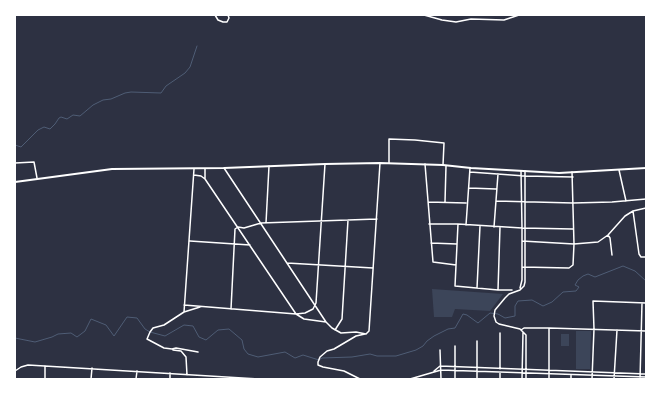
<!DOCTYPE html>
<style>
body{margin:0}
#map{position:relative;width:661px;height:394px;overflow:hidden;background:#2d3142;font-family:Figtree,sans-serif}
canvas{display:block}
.frame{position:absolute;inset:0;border:16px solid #fff;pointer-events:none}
</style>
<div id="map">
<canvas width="661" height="394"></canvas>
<div class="frame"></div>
</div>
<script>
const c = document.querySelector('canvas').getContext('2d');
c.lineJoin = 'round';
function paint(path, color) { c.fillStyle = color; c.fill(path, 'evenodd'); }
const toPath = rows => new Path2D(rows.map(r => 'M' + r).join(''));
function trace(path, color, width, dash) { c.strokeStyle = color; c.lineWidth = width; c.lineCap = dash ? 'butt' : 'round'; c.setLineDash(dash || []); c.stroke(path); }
const green = toPath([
 [432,289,503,294,490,311,455,309,452,317,434,317],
 [576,331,591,331,590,369,576,369],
 [561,334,569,334,569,346,561,346]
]);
const stream = toPath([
 [15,145,21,147,38,130,44,127,50,129,55,124,59,118,61,117,67,119,73,115,80,116,93,105,103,100,111,99,125,93,131,92,161,93,166,86,185,73,190,67,197,46],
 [15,338,35,342,52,337,58,334,71,333,77,337,85,331,91,319,106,325,114,336,127,317,137,318,145,329,150,332,165,336,184,325,193,326,199,337,206,340,218,330,229,329,242,340,244,349,248,354,258,357,285,352,295,358,303,355,319,360,322,358,352,357,370,354,377,356,396,356,416,350,423,346,427,341,434,336,448,329,455,328,463,314,467,315,478,323,490,313,498,314,505,318,515,316,515,306,518,301,532,300,543,306,552,302,563,292,576,291,579,287,575,285,578,280,583,276,588,274,595,277,623,266,635,271,646,281]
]);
const minor = toPath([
 [215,15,218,20,223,22,227,22,229,18,228,15],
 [424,15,442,20,456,22,471,19,504,20,519,15],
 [613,15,628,15],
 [15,163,34,162,37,178],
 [389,163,389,139,415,140,444,143,443,165],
 [425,164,433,262,456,265],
 [224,168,326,322,332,328,341,333,356,332,366,334],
 [205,169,205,179],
 [619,170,626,201],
 [525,171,525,282,524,286,520,290,509,294,505,298,495,310,494,316,496,322,499,324,520,329,526,335,526,379],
 [470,172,525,176,573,177],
 [194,175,201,176,205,179,296,314,304,319,326,322],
 [469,188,496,189],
 [496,201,573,203,612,202,646,199],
 [428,202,466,203],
 [445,202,446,166],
 [633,211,639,254,641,257,646,257],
 [266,223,269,166],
 [429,224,458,224,522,228,573,229],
 [458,224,455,286,498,290,500,227],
 [466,225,470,168],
 [494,227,498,174],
 [608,235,610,238,612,255],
 [190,241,250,245],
 [522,241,574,244,598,242,608,235,625,216,633,211,646,208],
 [431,243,457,244],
 [287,263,373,268],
 [522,267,569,268,573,265,574,244,572,172],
 [477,288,480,226],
 [520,288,522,280,522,228,521,171],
 [498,290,512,290],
 [184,305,296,314,305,313,313,309,316,303,325,164],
 [231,309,235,229,238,227,244,228,261,223,377,219],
 [184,312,194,169],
 [335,330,342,319,348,220],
 [521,330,524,328,549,328,646,331],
 [500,333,500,369],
 [366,334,369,331,380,163],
 [477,341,477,379],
 [455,346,455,379],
 [173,350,181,351,186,357,187,375],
 [440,350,441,379],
 [198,352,176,348,172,349,164,348,147,339,150,332,153,328,164,325,184,312,200,307],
 [15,371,21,367,28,365,259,379],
 [434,371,440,366,646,374],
 [45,379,45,366],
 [91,379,92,368],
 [136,379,137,371],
 [170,379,170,373],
 [360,379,344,371,323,367,318,365,318,362,320,357,327,351,334,349,356,336,365,334],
 [410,379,441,370,646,377],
 [500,379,500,373],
 [522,379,523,332],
 [549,379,549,328],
 [571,379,571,375],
 [592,379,594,329,593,301,646,303],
 [614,379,617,330],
 [640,379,642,303]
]);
const secondary = toPath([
 [15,182,112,169,224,168,325,164,380,163,443,165,471,168,559,173,646,168]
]);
paint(green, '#3c4559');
trace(stream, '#4f5d75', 1);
trace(minor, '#fff', 1.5);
trace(secondary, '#fff', 2);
</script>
